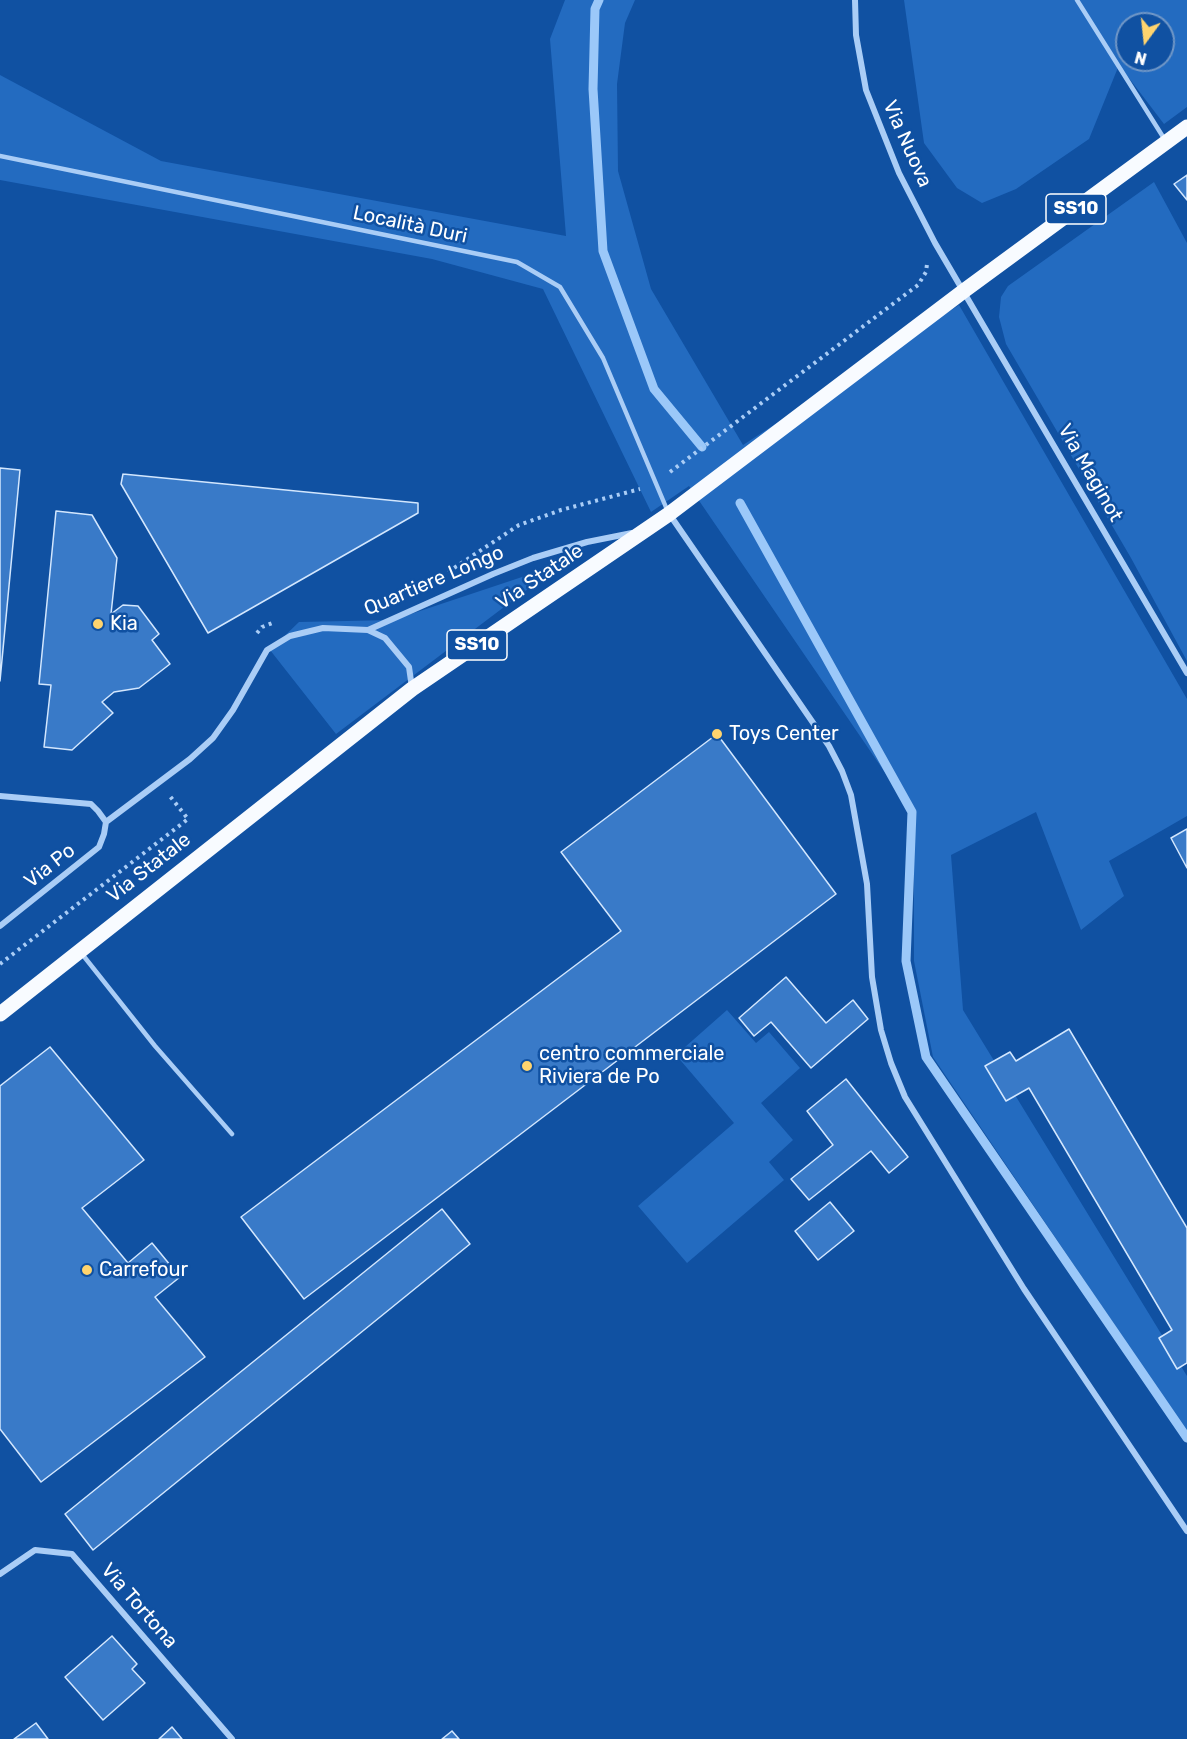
<!DOCTYPE html>
<meta charset="utf-8">
<style>
body{margin:0}
#map{position:relative;width:1187px;height:1739px;overflow:hidden;background:#1051a2;font-family:Rubik,sans-serif}
canvas{display:block}
.north{position:absolute;left:1115px;top:12px;width:60px;height:60px;box-sizing:border-box;background:#1051a2;border:2px solid #7097c7;border-radius:50%;rotate:195deg;font-size:16px;font-weight:700;line-height:24px;text-align:center;color:#fff}
.north::after{content:'';display:block;margin:auto;width:21px;height:27px;background:#ffd46e;clip-path:polygon(50% 0,100% 100%,50% 72%,0 100%)}
</style>
<div id="map">
<canvas width="1187" height="1739"></canvas>
<div class="north">N</div>
</div>
<script>
const c = document.querySelector('canvas').getContext('2d');
c.lineJoin = 'round';
function paint(path, color) { c.fillStyle = color; c.fill(path, 'evenodd'); }
const toPath = rows => new Path2D(rows.map(r => 'M' + r).join(''));
function trace(path, color, width, dash) { c.strokeStyle = color; c.lineWidth = width; c.lineCap = dash ? 'butt' : 'round'; c.setLineDash(dash || []); c.stroke(path); }
function write(font, color, halo, rows, align = 'center') {
  c.font = font + ' Rubik,sans-serif'; c.lineWidth = 5; c.setLineDash([]); c.textBaseline = 'middle'; c.strokeStyle = halo; c.fillStyle = color; for (const [text, x, y, turn = 0] of rows) {
    c.save(); c.translate(x, y); c.rotate((+turn || 0) * Math.PI / 180); c.textAlign = isNaN(turn) ? turn : align; if (halo) c.strokeText(text, 0, 0); c.fillText(text, 0, 0); c.restore();
  }
}
const green = toPath([
 [565,0,635,0,625,23,617,84,618,171,651,289,743,445,959,305,1187,699,1187,816,1109,861,1124,896,1081,930,1036,812,951,855,963,1010,1187,1376,1187,1432,933,1057,914,961,914,815,689,486,651,512,543,289,432,259,0,180,0,75,161,161,566,236,550,39],
 [904,0,1187,0,1187,107,1164,124,1119,65,1089,139,1016,189,982,203,957,188,924,143],
 [1127,24,1163,24,1163,60,1127,60],
 [1154,182,1187,243,1187,661,1131,558,1006,344,999,317,1001,297,1008,286],
 [561,564,336,734,270,650,299,622,393,620],
 [727,1010,756,1043,769,1032,800,1068,761,1103,793,1140,769,1162,784,1180,687,1263,638,1206,734,1123,676,1055]
]);
const stream = toPath([
 [599,0,595,9,593,89,603,251,654,389,702,447],
 [740,503,912,812,906,961,926,1057,1187,1438]
]);
const building = toPath([
 [1187,175,1187,200,1174,184,1187,175],
 [0,468,20,470,0,681,0,468],
 [123,474,418,503,418,513,208,633,121,484,123,474],
 [56,511,92,515,117,558,111,614,123,605,138,606,159,634,152,640,170,664,139,688,114,692,102,702,113,713,72,750,44,747,51,685,39,684,56,511],
 [717,734,836,894,304,1299,241,1217,621,931,561,852,717,734],
 [1187,829,1187,868,1171,838,1187,829],
 [786,977,826,1023,853,1000,868,1019,811,1068,771,1022,754,1036,739,1018,786,977],
 [1069,1029,1187,1228,1187,1363,1177,1369,1159,1338,1172,1330,1029,1088,1006,1101,985,1066,1010,1052,1016,1061,1069,1029],
 [50,1047,144,1160,82,1208,128,1263,152,1243,180,1277,155,1297,205,1357,41,1482,0,1429,0,1086,50,1047],
 [846,1079,908,1157,889,1173,871,1151,809,1200,791,1179,833,1145,807,1111,846,1079],
 [830,1202,854,1231,818,1260,795,1231,830,1202],
 [442,1209,470,1244,93,1550,65,1514,442,1209],
 [112,1636,137,1664,132,1669,145,1683,103,1720,65,1677,112,1636],
 [36,1723,48,1739,14,1739,36,1723],
 [172,1727,182,1739,159,1739,172,1727],
 [452,1731,459,1739,442,1739,452,1731]
]);
const path = toPath([
 [670,472,918,285,926,272,927,264],
 [448,572,519,525,561,510,640,489],
 [257,633,262,627,275,622],
 [0,964,188,819,169,795]
]);
const lane = toPath([
 [1077,0,1165,140],
 [0,156,517,262,560,287,603,358,668,512],
 [82,954,155,1046,232,1134]
]);
const street = toPath([
 [855,0,856,35,866,90,899,173,935,243,1187,673],
 [670,515,829,746,842,771,851,795,867,884,872,977,881,1030,891,1063,905,1097,1024,1289,1187,1531],
 [368,630,385,638,409,667,412,688],
 [0,796,91,804,98,811,106,822],
 [106,822,190,759,213,738,233,710,267,650,290,636,323,628,368,630,493,574,533,558,587,542,632,533],
 [0,926,99,847,104,834,106,822],
 [0,1574,35,1550,72,1554,232,1739]
]);
const primary = toPath([
 [0,1014,412,689,669,514,965,290,1187,127]
]);
const markers = [
 [98,624,6,"#ffd46e"],
 [717,734,6,"#ffd46e"],
 [527,1066,6,"#ffd46e"],
 [87,1270,6,"#ffd46e"]
];
const shields = [
 [1076,209,60],
 [477,645,60]
];
const shieldNames = [
 ["SS10",1076,209],
 ["SS10",477,645]
];
const streetNames = [
 ["Via Nuova",907,144,66],
 ["Località Duri",410,225,12],
 ["Via Maginot",1090,473,60],
 ["Via Statale",540,577,-34],
 ["Quartiere Longo",434,581,-23],
 ["Via Po",50,866,-38],
 ["Via Statale",149,868,-38],
 ["Via Tortona",139,1606,49]
];
const poiNames = [
 ["Kia",110,624],
 ["Toys Center",729,734],
 ["centro commerciale",539,1054],
 ["Riviera de Po",539,1077],
 ["Carrefour",99,1270]
];
paint(green, '#236bc0');
trace(stream, '#9bc8f9', 9);
paint(building, '#397ac8');
trace(building, '#d3e7fe', 1.5);
trace(path, '#aacdf6', 4, [3, 4.5]);
trace(lane, '#aacdf6', 4.5);
trace(street, '#aacdf6', 6);
trace(primary, '#f8fbff', 15);
for (const [x, y, r, color] of markers) { const dot = new Path2D(); dot.arc(x, y, r, 0, 2 * Math.PI); c.fillStyle = color; c.fill(dot); trace(dot, '#1051a2', 2); }
for (const [x, y, w] of shields) { const box = new Path2D(); box.roundRect(x - w / 2, y - 15, w, 30, 4.5); c.fillStyle = '#1051a2'; c.fill(box); trace(box, '#fff', 1.5); }
write('bold 18px', '#fff', null, shieldNames);
write('20px', '#fff', '#1051a2', streetNames);
write('20px', '#fff', '#1051a2', poiNames, 'left');
</script>
